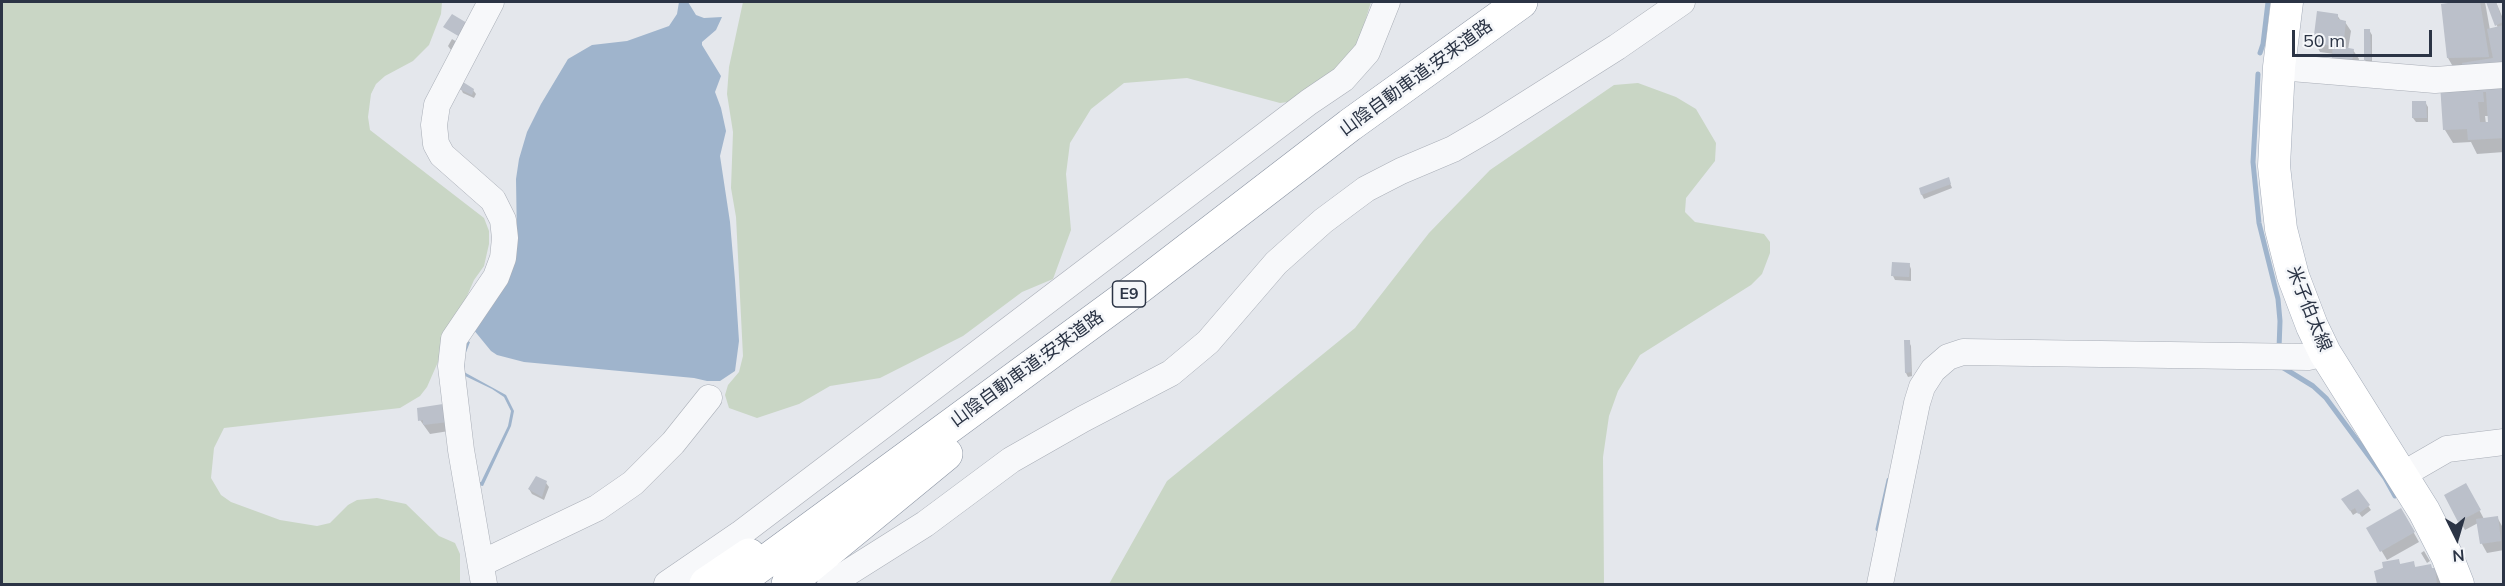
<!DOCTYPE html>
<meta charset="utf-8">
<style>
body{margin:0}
#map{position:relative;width:2505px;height:586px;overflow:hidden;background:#e4e7ec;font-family:Mulish,sans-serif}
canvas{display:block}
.frame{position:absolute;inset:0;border:3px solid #2b3445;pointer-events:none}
.north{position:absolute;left:2427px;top:508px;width:60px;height:60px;-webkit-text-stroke:4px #f4f6f9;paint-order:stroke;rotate:175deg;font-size:16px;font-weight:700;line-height:24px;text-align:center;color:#2b3445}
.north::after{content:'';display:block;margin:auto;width:21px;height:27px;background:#2b3445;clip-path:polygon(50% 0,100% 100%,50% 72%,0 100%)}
.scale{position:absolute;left:2292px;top:30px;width:140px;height:27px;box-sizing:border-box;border:3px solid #2b3445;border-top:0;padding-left:8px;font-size:18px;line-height:21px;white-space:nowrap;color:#2b3445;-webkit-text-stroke:4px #f4f6f9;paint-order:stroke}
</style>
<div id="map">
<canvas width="2505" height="586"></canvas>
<div class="frame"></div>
<div class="north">N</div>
<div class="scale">50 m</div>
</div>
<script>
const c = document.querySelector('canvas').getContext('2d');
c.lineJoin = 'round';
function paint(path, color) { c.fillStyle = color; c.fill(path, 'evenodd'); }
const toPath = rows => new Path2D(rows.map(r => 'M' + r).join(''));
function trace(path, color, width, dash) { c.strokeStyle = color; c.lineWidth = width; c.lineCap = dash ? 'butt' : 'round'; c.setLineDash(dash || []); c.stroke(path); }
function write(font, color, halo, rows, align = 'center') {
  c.font = font + ' Mulish,"Noto Sans JP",sans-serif'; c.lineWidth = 5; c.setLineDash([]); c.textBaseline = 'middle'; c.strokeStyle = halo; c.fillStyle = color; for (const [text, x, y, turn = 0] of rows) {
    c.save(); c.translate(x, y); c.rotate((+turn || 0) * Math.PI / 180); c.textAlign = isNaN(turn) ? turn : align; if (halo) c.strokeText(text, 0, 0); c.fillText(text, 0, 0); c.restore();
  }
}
const green = toPath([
 [2,2,442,2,441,14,429,45,413,61,385,76,376,84,371,94,368,117,370,130,484,218,489,231,489,244,484,266,474,280,427,387,420,396,400,408,224,428,214,448,211,478,221,495,231,502,280,520,317,526,330,523,348,505,357,500,377,498,406,504,439,536,455,543,460,554,460,584,2,584],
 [743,2,1371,2,1355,54,1296,101,1280,103,1187,78,1124,83,1091,109,1070,143,1066,174,1071,230,1053,279,1022,292,963,336,880,378,830,386,799,404,757,418,729,408,725,395,728,385,739,372,743,356,736,217,731,188,733,132,727,94,729,67],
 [1638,83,1676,97,1696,109,1716,143,1715,161,1686,198,1685,212,1695,222,1764,234,1770,242,1770,253,1762,274,1751,285,1640,355,1618,391,1609,416,1603,457,1604,584,1109,584,1167,481,1355,328,1429,233,1490,170,1614,85]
]);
const water = toPath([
 [679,2,688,2,696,15,704,18,722,17,716,30,702,42,702,45,721,76,715,92,721,108,726,131,720,156,730,222,735,280,739,341,735,371,720,381,707,381,694,378,524,362,497,355,491,351,473,329,517,241,516,179,519,159,527,132,541,104,568,59,592,45,627,41,669,26,677,14],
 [467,341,470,342,465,355,464,372,506,395,514,411,511,426,483,486,477,485,477,482,481,482,508,426,511,411,504,397,492,389,461,374,462,354]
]);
const shadow = toPath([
 [2457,2,2485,2,2490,30,2498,28,2487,2,2496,2,2504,21,2504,79,2501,84,2504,88,2504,152,2477,154,2471,142,2453,143,2445,130,2456,72,2448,58,2443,6,2457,4],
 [2485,116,2489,116,2490,124,2486,124],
 [2337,15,2341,21,2345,22,2351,31,2348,50,2353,50,2359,59,2356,77,2334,54,2320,52,2315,43],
 [2369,30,2372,35,2372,64,2368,64,2365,60,2365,31],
 [452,39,462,45,461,55,451,50,448,46],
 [461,89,473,90,476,94,474,98,463,93],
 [2425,102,2428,107,2428,122,2416,122,2413,118],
 [1950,183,1952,188,1924,199,1922,195,1920,189],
 [1909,264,1911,269,1911,281,1895,280,1893,276],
 [1909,342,1911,346,1912,376,1908,377,1906,373],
 [442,405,447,414,449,431,430,434,420,420],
 [546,483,549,487,544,500,532,494,529,489],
 [2466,485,2484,519,2497,517,2502,526,2504,550,2487,553,2482,544,2478,523,2465,530,2460,521],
 [2358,491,2371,510,2362,517,2358,512,2353,515,2346,504],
 [2401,510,2419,542,2387,560,2368,528],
 [2424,551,2430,561,2427,563,2421,553],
 [2398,561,2401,565,2413,563,2416,568,2434,569,2442,584,2378,584,2375,572]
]);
const stream = toPath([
 [2260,53,2263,44,2268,2],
 [2258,74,2253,162,2259,223,2278,299,2280,321,2279,349],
 [2282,367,2313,386,2326,398,2385,478,2395,496],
 [1878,529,1889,480]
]);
const building = toPath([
 [2455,2,2480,2,2489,57,2447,58,2441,4],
 [2486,2,2496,2,2503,22,2495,26],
 [2317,11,2338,14,2338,19,2346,21,2343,47,2354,49,2351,68,2331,65,2333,46,2313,43],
 [452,14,467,23,460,37,443,27],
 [2504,25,2504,69,2465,75,2462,63,2493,58,2487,29],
 [2364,29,2370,29,2371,60,2364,60],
 [463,82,474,89,472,95,459,89],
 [2502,82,2504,138,2468,140,2467,129,2443,130,2440,84],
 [2483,92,2486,92,2488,122,2480,122,2478,102,2484,102],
 [2412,101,2426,101,2427,118,2412,118],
 [1949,177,1951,184,1921,195,1919,188],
 [1892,262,1910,263,1909,277,1891,276],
 [1904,340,1910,340,1911,372,1905,373],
 [443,404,444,418,448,417,448,422,423,425,423,420,418,421,417,408],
 [536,476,547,481,542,497,528,489],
 [2466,483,2481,510,2458,522,2444,495],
 [2358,489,2370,505,2358,514,2355,508,2350,511,2341,499],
 [2401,508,2415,532,2380,552,2366,528],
 [2498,516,2501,541,2480,544,2476,519],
 [2399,559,2400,564,2414,561,2415,567,2431,564,2432,568,2435,568,2437,584,2377,584,2374,571,2383,568,2382,562]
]);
const minor = toPath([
 [2279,67,2435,80,2504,75],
 [2402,475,2447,449,2504,442],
 [482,563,597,508,633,483,673,443,709,398],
 [484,584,461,450,451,366,454,339,496,277,503,258,505,238,503,220,493,200,442,155,436,144,434,125,437,105,491,2],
 [667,584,740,534,1309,102,1343,79,1367,52,1387,2],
 [830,584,925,524,1011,460,1083,419,1171,373,1208,342,1276,263,1323,221,1366,189,1401,171,1453,149,1489,128,1617,47,1682,2],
 [1880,584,1917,403,1922,387,1933,370,1948,357,1963,352,2308,357,2325,353]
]);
const major = toPath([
 [2287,2,2279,67,2274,166,2281,229,2293,276,2312,326,2325,353,2424,511,2447,556,2458,584]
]);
const highway = toPath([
 [706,584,749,555],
 [735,584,1138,288,1350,125,1521,2],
 [788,584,946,454]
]);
const shields = [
 [1129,294,33]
];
const shieldNames = [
 ["E9",1129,294]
];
const streetNames = [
 ["山陰自動車道;安来道路",1416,78,-36],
 ["米子伯太線",2309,309,68],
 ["山陰自動車道;安来道路",1027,369,-36]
];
paint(green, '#c9d6c5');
paint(water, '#9fb4cc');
paint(shadow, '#0003');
trace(stream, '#9fb4cc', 5);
paint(building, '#bbc0ca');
trace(minor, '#a9aeb7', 27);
trace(major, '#a3abb8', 33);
trace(highway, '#8b94a3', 34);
trace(minor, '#f7f8fa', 26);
trace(major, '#fff', 32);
trace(highway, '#fff', 33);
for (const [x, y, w] of shields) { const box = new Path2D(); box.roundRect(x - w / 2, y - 13, w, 26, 4.5); c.fillStyle = '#f4f6f9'; c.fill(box); trace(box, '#2b3445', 1.5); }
write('bold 16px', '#2b3445', null, shieldNames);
write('18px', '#2b3445', '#f4f6f9', streetNames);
</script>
